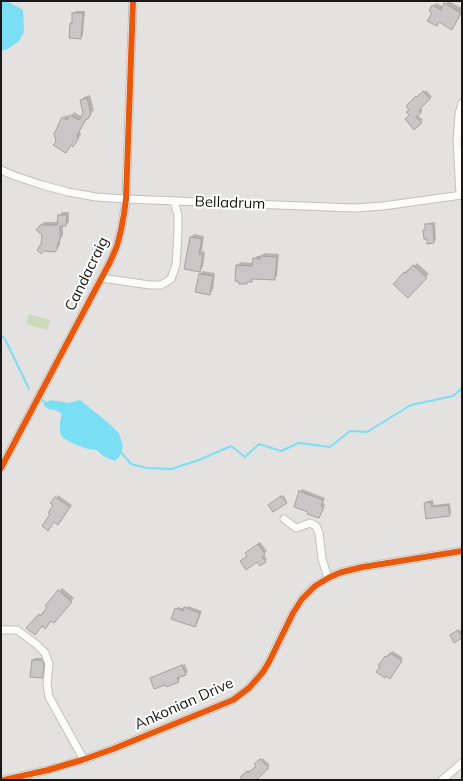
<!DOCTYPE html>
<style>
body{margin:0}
#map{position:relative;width:463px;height:781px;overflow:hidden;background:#e4e2e0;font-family:Mulish,sans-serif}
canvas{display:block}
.frame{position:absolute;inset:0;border:2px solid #191817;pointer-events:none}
</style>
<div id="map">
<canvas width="463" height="781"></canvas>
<div class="frame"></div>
</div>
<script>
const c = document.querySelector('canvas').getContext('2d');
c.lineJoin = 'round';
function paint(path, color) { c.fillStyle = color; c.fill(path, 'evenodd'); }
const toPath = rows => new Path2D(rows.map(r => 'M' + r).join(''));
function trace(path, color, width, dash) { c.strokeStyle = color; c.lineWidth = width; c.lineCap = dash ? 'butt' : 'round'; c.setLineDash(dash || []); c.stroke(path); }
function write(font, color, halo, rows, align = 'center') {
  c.font = font + ' Mulish,sans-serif'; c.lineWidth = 4; c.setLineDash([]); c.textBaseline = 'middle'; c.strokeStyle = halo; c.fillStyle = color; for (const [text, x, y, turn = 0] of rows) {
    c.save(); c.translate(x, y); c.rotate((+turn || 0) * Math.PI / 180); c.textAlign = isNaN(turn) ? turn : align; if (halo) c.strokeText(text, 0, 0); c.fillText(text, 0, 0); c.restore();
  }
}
const green = toPath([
 [29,314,50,320,47,330,26,324]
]);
const water = toPath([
 [1,1,7,1,23,10,24,32,19,41,8,49,1,51],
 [51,400,69,403,80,400,106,421,119,433,123,446,120,456,115,461,105,457,96,450,88,449,79,446,70,442,62,437,60,432,60,422,62,414,55,410,48,409,43,404]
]);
const shadow = toPath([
 [448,1,462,8,462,12,455,25,452,28,440,22,437,25,433,12,433,6,436,3,444,7],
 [76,11,85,11,83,35,81,38,71,24,73,21,73,13],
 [426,90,432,97,420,108,423,110,418,115,423,120,414,128,410,115,411,109,408,106,419,94,420,96],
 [90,95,94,110,87,118,80,131,81,135,76,142,73,146,57,142,63,118,66,115,70,117,74,112,82,117,84,113,81,100,84,97],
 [62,212,69,212,69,222,66,225,63,225,63,236,60,239,60,245,55,251,42,245,43,234,41,225,44,222,59,222,59,215],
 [435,222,436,240,434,242,428,238,424,230,426,228,426,225,428,223],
 [194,234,204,236,202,251,205,252,203,267,199,271,185,268,191,237],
 [264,253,279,254,277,276,274,279,255,278,251,281,249,281,246,283,237,265,241,262,253,263,254,259,257,256,261,256],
 [417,263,429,274,408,297,395,284,408,269,409,271],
 [203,271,215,273,213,290,209,294,199,274],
 [302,489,325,498,323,503,325,504,321,515,319,517,309,511,300,492],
 [58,495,72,505,60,522,52,514,55,505,52,503],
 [283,495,287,501,286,502,271,503],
 [433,500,434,505,450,503,451,513,449,515,427,518,425,503,427,501],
 [260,542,267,551,264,554,267,559,265,561,243,559,248,555,249,551],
 [62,588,74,598,57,619,51,620,42,625,28,628,43,612,44,613,59,591],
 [188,606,202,611,197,624,195,626,176,609,178,607,185,609],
 [460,630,462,633,462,637,453,634],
 [393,651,403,658,392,675,386,657,388,654,389,655],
 [35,658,45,658,46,662,44,675,42,677,31,676,33,660],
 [185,664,188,672,185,674,179,677,180,679,178,681,166,683,151,679,154,676],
 [263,758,270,765,257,778,258,779,257,780,245,780,242,777,249,770,251,772,257,766,256,764]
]);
const stream = toPath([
 [1,335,5,339,29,389],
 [42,400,48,404],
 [120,451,131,464,147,468,171,469,199,460,231,446,245,457,259,444,281,451,299,443,330,447,350,431,367,432,411,405,453,396,462,388]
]);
const building = toPath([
 [444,3,461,13,452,30,439,22,437,26,427,21,432,13,429,11,432,5,441,10,444,3],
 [72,13,83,13,81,39,69,38,70,23,72,23,72,13],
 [423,91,430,99,419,110,421,113,416,117,422,123,414,130,405,119,409,115,406,112,409,110,406,106,416,96,417,97,423,91],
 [87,98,91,114,88,119,86,119,77,135,78,139,73,147,71,145,66,153,53,145,56,142,54,134,62,117,67,120,70,115,79,120,83,113,80,100,87,98],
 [58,215,67,215,66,226,60,226,60,240,58,243,57,249,55,252,43,251,41,254,37,250,41,244,42,235,36,230,40,225,57,225,58,215],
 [425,224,433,224,434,243,427,244,427,239,424,239,423,230,425,230,425,224],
 [190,237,202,239,199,254,203,255,200,272,184,269,190,237],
 [260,256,277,257,275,280,252,279,252,282,247,282,247,284,239,284,239,282,235,281,236,265,252,266,253,258,260,259,260,256],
 [413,265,427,278,408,298,393,284,404,272,406,273,413,265],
 [199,274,213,276,210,295,195,292,199,274],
 [299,491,323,500,321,506,324,507,319,518,307,514,308,512,294,507,299,491],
 [281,496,287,503,273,512,268,505,281,496],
 [55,497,70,507,58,525,54,522,48,531,42,526,50,514,48,513,53,505,50,503,55,497],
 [431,502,432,507,448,505,450,516,426,519,424,503,431,502],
 [258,544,265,554,262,557,266,562,260,566,257,562,246,570,240,561,247,556,245,553,258,544],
 [58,590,72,602,54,623,51,621,45,629,42,626,35,635,26,628,39,614,41,616,47,607,45,606,58,590],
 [184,607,200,613,195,627,171,619,175,608,183,611,184,607],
 [458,630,462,636,462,638,454,643,450,635,458,630],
 [390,653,402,661,390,679,386,676,385,678,376,672,380,667,378,666,385,656,387,657,390,653],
 [32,660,42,660,44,665,43,678,30,677,32,660],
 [182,665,186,675,177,678,179,682,166,687,165,685,154,689,150,678,182,665],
 [260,759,269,768,256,780,243,780,240,777,247,771,248,773,256,766,254,764,260,759]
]);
const minor = toPath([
 [1,170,15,176,42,185,68,192,96,197,126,199,354,208,383,206,462,195],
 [460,195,457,141,459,114,462,103],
 [101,278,150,285,161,285,171,279,176,265,178,232,178,215,174,201],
 [1,468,110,262,117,246,121,230,124,214,126,199,133,1],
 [284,519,296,528,310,523,316,526,319,533,322,559,328,578],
 [1,630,17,630,36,644,45,653,49,664,47,684,49,697,84,760],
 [4,780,48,770,82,760,113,749,233,700,249,688,263,672,269,662,293,613,302,599,315,586,330,577,342,572,363,567,462,551],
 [442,780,462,763]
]);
const cycleway = toPath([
 [1,468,110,262,117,246,121,230,124,214,126,199,133,1],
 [4,780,48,770,82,760,113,749,233,700,249,688,263,672,269,662,293,613,302,599,315,586,330,577,342,572,363,567,462,551]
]);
const streetNames = [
 ["Belladrum",230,203,2],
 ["Candacraig",87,274,-64],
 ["Ankonian Drive",184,704,-24]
];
paint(green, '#ccdab9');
paint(water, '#7adef4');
paint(shadow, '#0003');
trace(stream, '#7adef4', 2);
paint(building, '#c8c6c6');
trace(building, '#a3a2a1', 1);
trace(minor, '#c1c0be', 9);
trace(minor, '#fbfbfa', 7);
trace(cycleway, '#e8590c', 6);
write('15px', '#191817', '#fff', streetNames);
</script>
